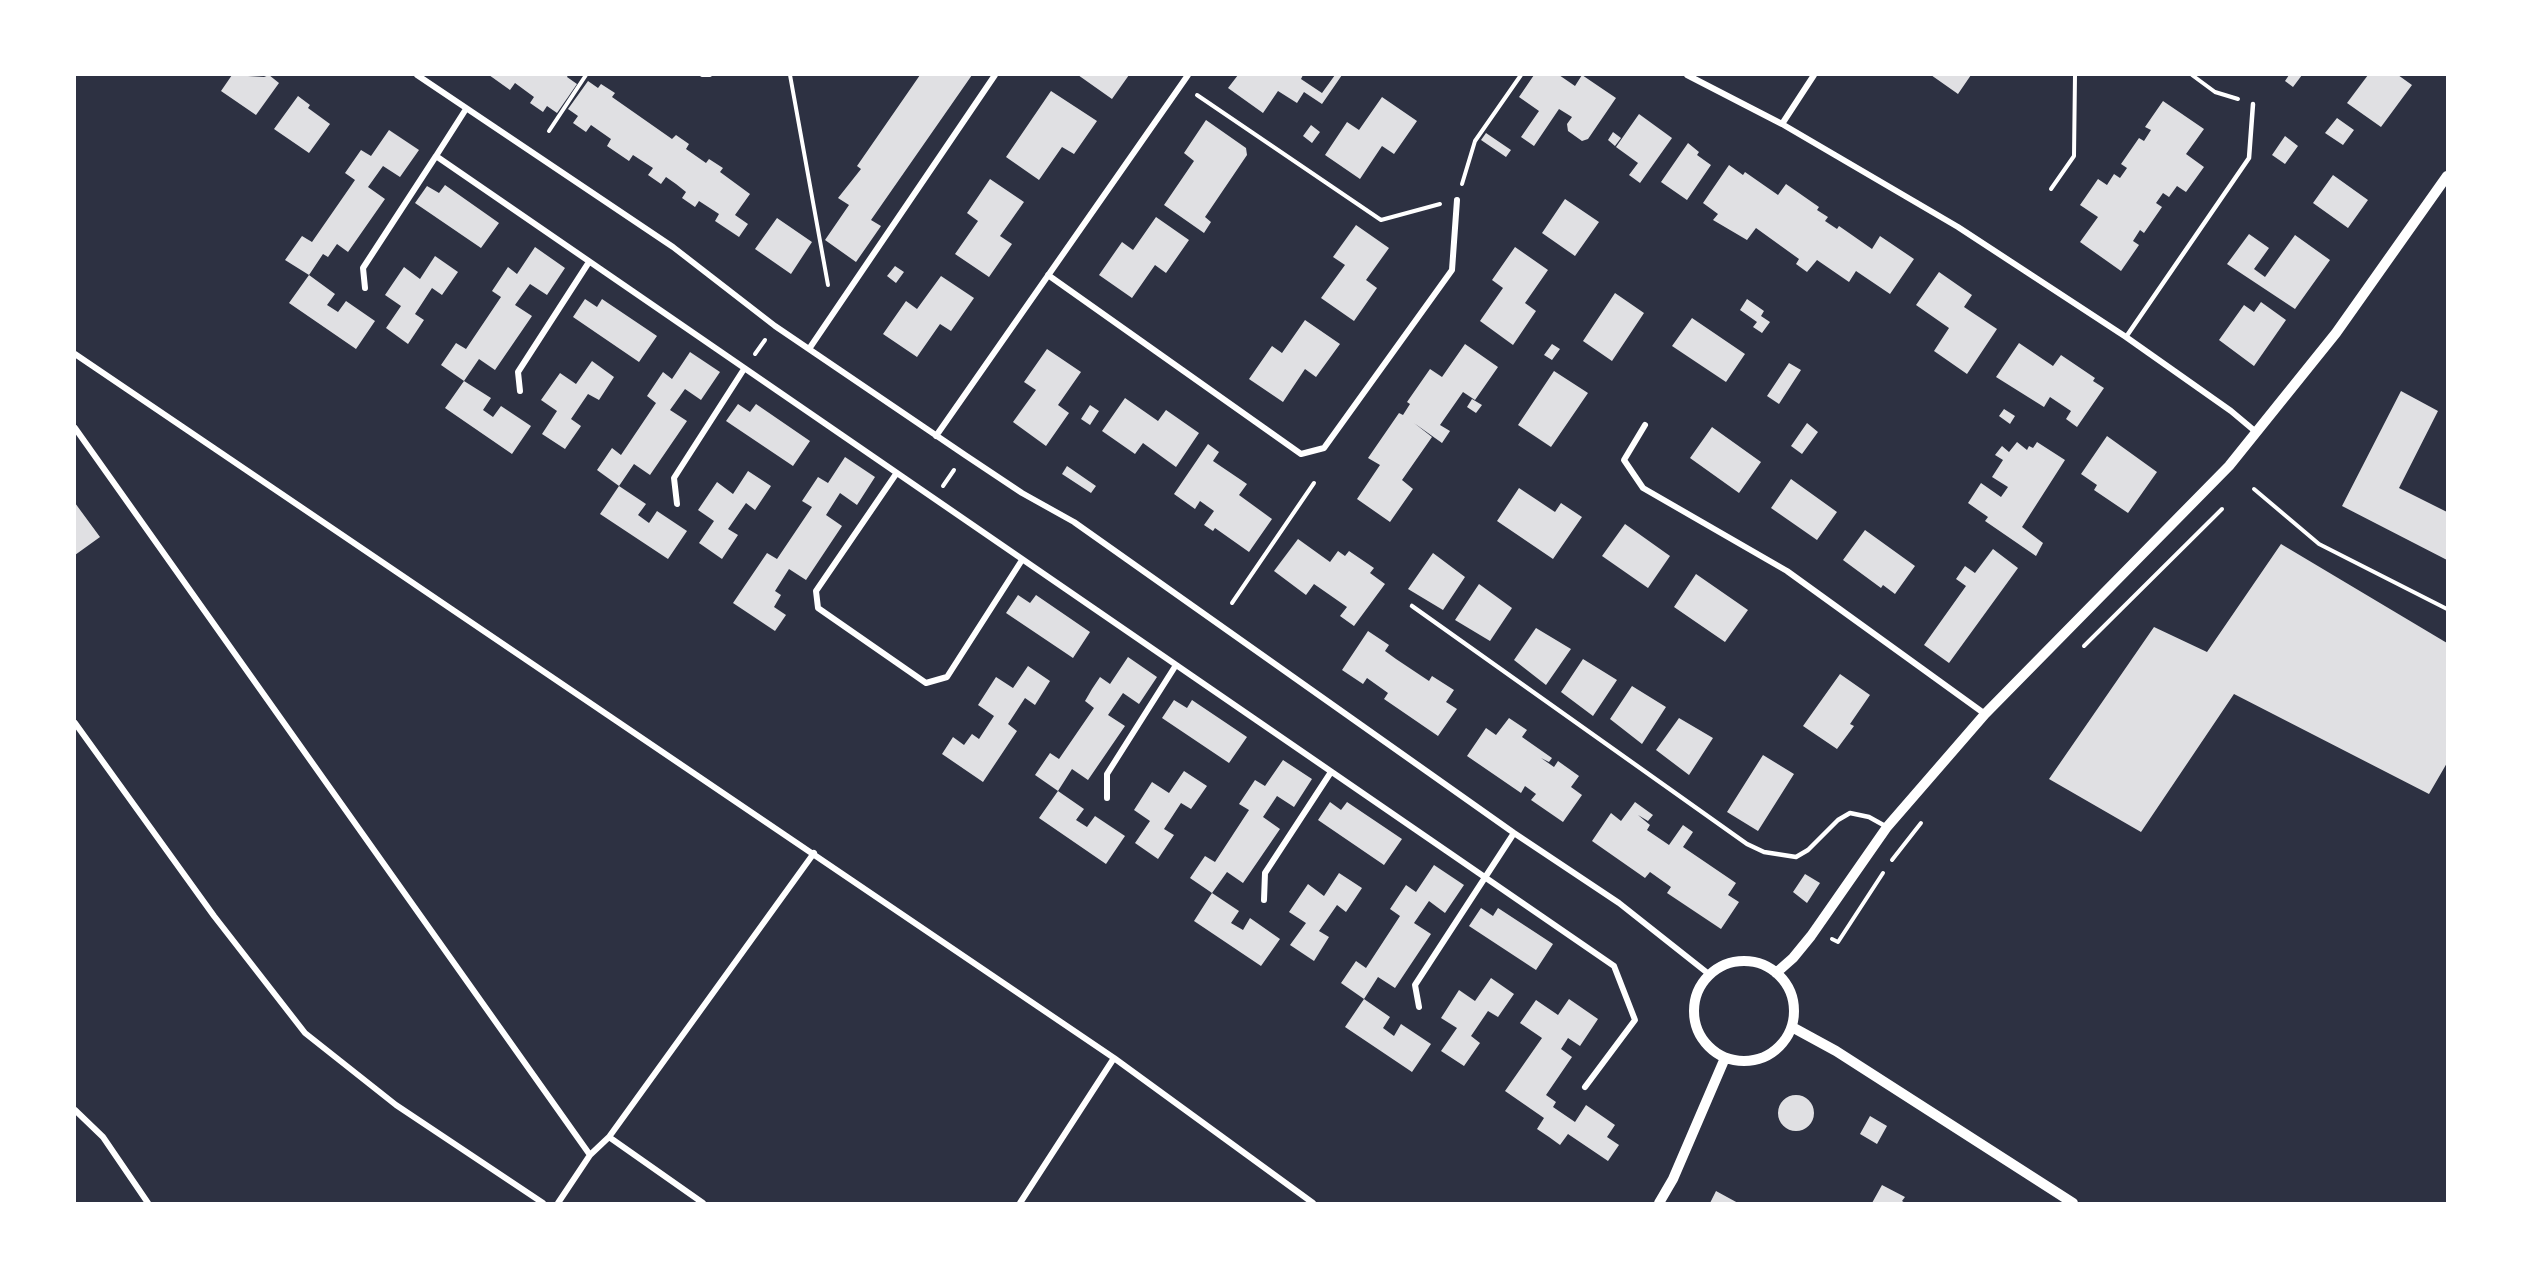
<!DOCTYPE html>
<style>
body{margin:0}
#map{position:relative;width:2522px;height:1278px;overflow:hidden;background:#2d3142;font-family:"Public Sans",sans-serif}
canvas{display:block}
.frame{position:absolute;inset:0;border:76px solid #fff;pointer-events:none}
</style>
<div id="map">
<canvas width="2522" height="1278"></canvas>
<div class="frame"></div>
</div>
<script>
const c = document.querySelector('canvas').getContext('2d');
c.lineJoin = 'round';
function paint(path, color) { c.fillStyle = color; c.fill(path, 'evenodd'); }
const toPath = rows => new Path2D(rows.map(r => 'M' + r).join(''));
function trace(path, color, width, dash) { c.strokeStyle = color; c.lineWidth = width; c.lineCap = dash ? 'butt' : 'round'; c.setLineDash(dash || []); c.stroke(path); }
const building = toPath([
 [232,75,264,77,269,75,279,83,256,115,221,91],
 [489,75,568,75,567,77,577,84,557,113,547,106,543,112,530,103,534,97,515,83,510,90],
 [920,75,972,75,871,220,881,226,856,262,825,240,849,205,838,198,861,169,857,166],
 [1078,75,1129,75,1112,99],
 [1238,75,1303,75,1301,79,1322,93,1335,75,1342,75,1322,104,1304,92,1297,103,1278,91,1263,113,1228,88],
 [1534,75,1559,75,1575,86,1582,75,1616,98,1588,139,1582,141,1568,131,1567,124,1572,117,1559,109,1534,146,1521,137,1539,111,1519,97],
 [1931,75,1971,75,1958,94],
 [2289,75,2302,75,2293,87,2285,81],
 [2368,75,2398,75,2412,85,2381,127,2347,103],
 [588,81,598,88,601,84,615,93,612,97,672,139,676,135,689,144,686,149,706,163,709,159,723,168,720,172,750,194,735,215,748,224,739,237,715,221,719,214,699,201,695,207,682,198,686,192,676,184,666,177,661,184,648,175,653,168,633,155,629,161,607,146,611,139,591,125,586,132,573,123,578,116,568,109],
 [1051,91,1097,121,1074,154,1062,147,1039,180,1006,157],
 [298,96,310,105,308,108,330,124,309,153,274,129],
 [1382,97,1417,121,1394,154,1382,146,1360,179,1325,155,1347,122,1359,130],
 [2163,101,2204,129,2186,154,2204,167,2186,192,2177,186,2169,197,2163,193,2156,203,2162,207,2144,233,2140,230,2133,241,2139,245,2121,271,2080,242,2098,217,2080,205,2098,179,2107,185,2114,174,2120,178,2127,168,2121,164,2139,138,2144,141,2151,130,2145,127],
 [1639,114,1672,138,1640,183,1629,175,1638,163,1616,147],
 [2337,118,2354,130,2343,145,2325,133],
 [1206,120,1246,148,1247,155,1205,217,1211,222,1204,233,1164,205,1194,161,1184,153],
 [1311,125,1320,132,1312,143,1303,136],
 [389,130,419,150,400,177,383,166,368,187,385,199,348,252,337,244,328,257,323,254,309,275,335,294,327,305,338,312,346,301,375,321,356,349,289,303,309,275,285,260,302,236,312,242,355,180,345,173,361,150,371,156],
 [1613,132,1621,138,1615,146,1608,140],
 [1486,133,1511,150,1506,157,1481,140],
 [2285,136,2298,146,2285,164,2272,155],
 [1688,143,1699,152,1697,155,1711,165,1687,200,1661,182],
 [1729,165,1743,175,1745,172,1778,195,1786,184,1819,207,1817,210,1828,217,1825,221,1837,229,1839,226,1872,249,1880,236,1914,259,1890,294,1856,271,1849,282,1817,260,1807,272,1796,264,1799,259,1756,228,1747,240,1713,220,1718,214,1703,203],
 [2333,175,2368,200,2348,228,2313,203],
 [990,179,1024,202,1000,236,1012,244,989,277,955,254,978,221,967,213],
 [445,185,499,223,481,248,415,203,427,186,439,193],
 [1565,199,1599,222,1575,256,1542,233],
 [1156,217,1189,240,1166,273,1155,265,1132,298,1099,275,1122,242,1133,250],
 [777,218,812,242,791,274,755,249],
 [1356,225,1389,248,1366,280,1377,288,1354,321,1321,298,1345,265,1333,257],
 [2249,234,2269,248,2254,269,2265,277,2295,235,2330,260,2295,309,2227,264],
 [535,247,565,268,547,295,530,284,515,305,532,316,495,370,479,359,464,381,491,398,483,410,493,417,501,406,531,426,512,454,445,408,464,381,441,365,456,343,466,349,501,297,492,291,508,267,517,274],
 [1515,247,1548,270,1525,303,1536,311,1513,345,1480,321,1503,288,1492,280],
 [435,256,458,272,442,295,432,288,415,314,424,320,408,344,386,328,401,306,385,295,404,267,420,279],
 [895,266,904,272,896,283,887,276],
 [1939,272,1972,295,1964,307,1997,329,1967,374,1934,351,1949,328,1916,305],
 [941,276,974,298,951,331,940,324,917,357,883,334,906,301,917,309],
 [1615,293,1644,313,1612,361,1583,341],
 [585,299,597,307,602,299,657,336,639,362,573,317],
 [1747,299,1764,311,1761,316,1770,322,1762,333,1753,327,1757,322,1740,310],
 [2261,302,2286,320,2254,366,2219,340,2244,305,2254,312],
 [1692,318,1745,354,1726,382,1672,346],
 [1305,320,1340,344,1316,377,1305,369,1283,402,1249,379,1272,346,1282,353],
 [2019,343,2053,366,2061,355,2095,378,2093,381,2104,388,2077,427,2066,419,2071,411,2050,397,2044,407,1996,377],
 [1465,344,1498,367,1475,400,1463,392,1440,425,1450,431,1442,443,1414,423,1432,437,1402,480,1413,489,1390,522,1357,499,1380,465,1368,458,1399,413,1403,415,1410,404,1407,402,1430,369,1442,377],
 [1552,344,1560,349,1552,360,1544,355],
 [1047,349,1081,372,1058,405,1069,413,1046,446,1013,422,1036,390,1024,382],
 [690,352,720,372,701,400,685,389,670,410,687,421,650,475,634,464,619,486,597,470,612,448,621,455,656,403,647,396,663,372,672,379],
 [592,361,614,377,599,400,588,394,571,419,581,426,565,449,542,434,557,411,541,400,560,373,576,384],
 [1789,363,1801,370,1779,404,1767,396],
 [1554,371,1588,393,1551,447,1518,425],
 [2401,391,2438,411,2399,488,2447,512,2447,560,2342,506],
 [1125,398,1158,421,1166,410,1199,433,1176,467,1143,443,1135,454,1102,431],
 [1472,399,1482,405,1476,413,1467,407],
 [738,404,750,412,756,404,810,441,793,466,726,421],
 [1090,405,1099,411,1090,425,1081,419],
 [2004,409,2015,416,2010,424,1999,416],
 [1807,423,1818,432,1802,454,1791,446],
 [1712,427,1761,462,1739,493,1690,458],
 [2107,436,2157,472,2128,513,2094,490,2097,485,2081,474],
 [2017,442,2027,450,2029,446,2033,448,2037,442,2065,460,2022,527,2043,543,2036,556,1985,521,1988,517,1968,503,1981,483,2001,497,2008,487,1992,477,2003,460,1995,455,2002,446,2009,452],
 [1208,444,1219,452,1213,461,1247,484,1239,495,1272,519,1249,552,1215,528,1213,531,1204,525,1214,511,1200,501,1195,509,1174,494],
 [845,457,875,477,857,505,840,493,826,515,842,526,806,580,789,569,775,591,781,595,774,607,786,615,775,631,733,603,767,553,777,559,812,507,802,501,818,477,828,483],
 [1067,466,1096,486,1091,493,1062,474],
 [748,471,771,486,755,510,746,503,728,529,738,535,722,559,699,543,714,521,698,510,717,482,733,494],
 [1791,479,1837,512,1817,540,1771,508],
 [619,486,646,504,638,515,649,523,657,511,687,531,668,559,600,514],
 [1519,488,1555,512,1561,503,1582,517,1553,559,1497,521],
 [75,503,100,537,75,555],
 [1625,524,1670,556,1648,588,1602,556],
 [1865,530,1915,566,1895,594,1883,585,1881,588,1843,560],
 [1298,539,1330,562,1338,551,1345,556,1349,551,1374,568,1370,573,1385,584,1354,626,1340,616,1347,607,1314,584,1306,595,1274,571],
 [2281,544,2447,643,2447,763,2429,794,2234,694,2141,832,2049,779,2154,627,2207,652],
 [1993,549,2018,568,1949,663,1924,645,1966,586,1956,579,1965,566,1975,573],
 [1433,553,1465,577,1443,610,1408,589],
 [1696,574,1748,610,1725,642,1674,607],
 [1479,584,1512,608,1490,641,1455,620],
 [1018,595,1030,603,1036,595,1090,632,1073,658,1006,613],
 [1536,628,1571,649,1546,685,1514,660],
 [1368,631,1389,645,1385,651,1396,659,1429,681,1432,676,1454,690,1446,702,1457,709,1438,736,1384,699,1388,693,1367,678,1363,684,1342,670],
 [1128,657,1157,677,1139,704,1123,693,1108,715,1125,726,1088,780,1072,769,1058,791,1084,809,1076,820,1087,827,1095,816,1125,836,1106,864,1039,818,1058,791,1035,775,1050,753,1059,759,1094,708,1085,701,1092,689,1100,677,1110,684],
 [1583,659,1617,680,1593,716,1561,692],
 [1028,666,1050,681,1035,705,1025,698,1008,724,1017,731,983,782,942,754,953,737,964,745,972,734,979,739,994,716,978,705,996,677,1013,688],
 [1840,674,1870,695,1850,724,1854,726,1837,749,1803,726],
 [1632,686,1666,707,1642,744,1610,719],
 [1174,700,1187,708,1192,700,1247,737,1229,763,1162,718],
 [1509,718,1527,730,1522,737,1552,758,1549,762,1541,758,1554,767,1558,761,1579,776,1571,787,1582,795,1563,822,1531,800,1536,794,1525,786,1521,793,1467,756,1486,728,1496,735],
 [1679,718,1713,738,1689,775,1656,750],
 [1763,755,1794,774,1758,831,1727,812],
 [1283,760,1312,779,1294,807,1277,796,1263,817,1280,829,1243,883,1227,872,1212,893,1239,911,1231,923,1243,930,1250,918,1280,939,1261,966,1194,921,1212,893,1190,878,1205,856,1215,862,1249,810,1239,804,1255,780,1265,786],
 [1184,771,1207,786,1191,809,1181,803,1164,829,1174,835,1158,859,1135,843,1150,821,1134,810,1152,782,1169,793],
 [1330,802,1341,810,1347,802,1402,839,1384,865,1318,820],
 [1635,802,1653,815,1648,821,1638,815,1650,825,1647,830,1669,845,1683,825,1693,832,1683,847,1736,883,1728,895,1739,902,1721,929,1667,893,1671,887,1650,872,1645,878,1592,841,1611,813,1621,821],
 [1434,865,1464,885,1445,913,1429,901,1414,923,1431,934,1395,988,1378,977,1364,999,1390,1017,1383,1028,1394,1036,1401,1024,1431,1044,1412,1072,1345,1027,1364,999,1341,983,1356,961,1366,968,1400,916,1390,909,1406,885,1416,892],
 [1339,873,1362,888,1346,912,1337,905,1319,931,1329,937,1314,961,1290,945,1306,923,1289,912,1308,884,1324,896],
 [1805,874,1820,883,1807,903,1793,892],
 [1481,908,1493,916,1498,908,1553,944,1536,970,1469,926],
 [1491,978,1514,994,1498,1017,1488,1011,1471,1036,1480,1043,1464,1066,1441,1051,1457,1028,1441,1018,1459,990,1475,1001],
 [1569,999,1598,1019,1580,1046,1568,1038,1561,1049,1572,1057,1546,1095,1556,1102,1553,1107,1575,1122,1586,1105,1615,1125,1607,1137,1619,1145,1608,1161,1568,1134,1560,1145,1549,1137,1537,1129,1544,1118,1505,1091,1542,1038,1520,1023,1536,1000,1558,1015],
 '1778 1113a18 18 0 1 1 36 0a18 18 0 1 1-36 0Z',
 [1870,1116,1887,1126,1877,1144,1860,1134],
 [1882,1185,1905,1197,1902,1201,1905,1203,1872,1203],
 [1716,1191,1738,1203,1710,1203]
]);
const path = toPath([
 [702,75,710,75],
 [790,75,828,285],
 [2192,75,2215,92,2238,99],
 [1197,95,1381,220,1440,204],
 [549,131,586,75],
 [1462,184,1475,141,1521,75],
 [2051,189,2074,156,2075,75],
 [755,354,765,340],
 [943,486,954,470],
 [2254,489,2319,544,2447,609],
 [1232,603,1314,483],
 [2084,646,2222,509],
 [1892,860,1921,823],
 [1832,939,1838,942,1883,873]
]);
const service = toPath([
 [2126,337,2249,158,2253,104],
 [1412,606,1747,844,1764,852,1796,857,1808,850,1838,820,1850,813,1869,817,1887,827]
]);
const minor = toPath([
 [417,75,673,247,775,326,965,455,1022,493,1074,522,1514,833,1619,903,1710,975],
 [1687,75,1782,124,1958,227,2126,337,2231,411,2256,432],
 [466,109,436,156,1614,966,1635,1020,1585,1087],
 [1782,124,1814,75],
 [1048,275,1301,454,1324,448,1452,270,1457,200],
 [365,288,363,268,436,156],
 [809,349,995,75],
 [75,354,1114,1058,1313,1203],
 [520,391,518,372,589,262],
 [1645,425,1624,460,1643,488,1787,571,1985,714],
 [75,428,590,1155],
 [936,436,1188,75],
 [896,474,816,591,818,608,926,683,947,677,1022,560],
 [677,504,674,478,744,369],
 [75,723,214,916,305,1033,396,1105,543,1203],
 [1107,798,1107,774,1176,665],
 [1264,900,1265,873,1331,772],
 [1419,1007,1415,985,1514,833],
 [75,1110,103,1137,148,1203],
 [609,1137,703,1203],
 [558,1203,590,1155,609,1137,814,853],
 [1020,1203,1114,1058]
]);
const tertiary = toPath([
 '1694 1011a50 50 0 1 1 100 0a50 50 0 1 1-100 0Z',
 [1776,973,1793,958,1811,936,1887,827,1985,714,2229,466,2336,333,2447,176],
 [1792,1027,1836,1051,2073,1203],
 [1659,1203,1673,1179,1725,1058]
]);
paint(building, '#e0e0e3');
trace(path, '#fff', 4);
trace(service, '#fff', 4.5);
trace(minor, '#fff', 6);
trace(tertiary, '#fff', 10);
</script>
